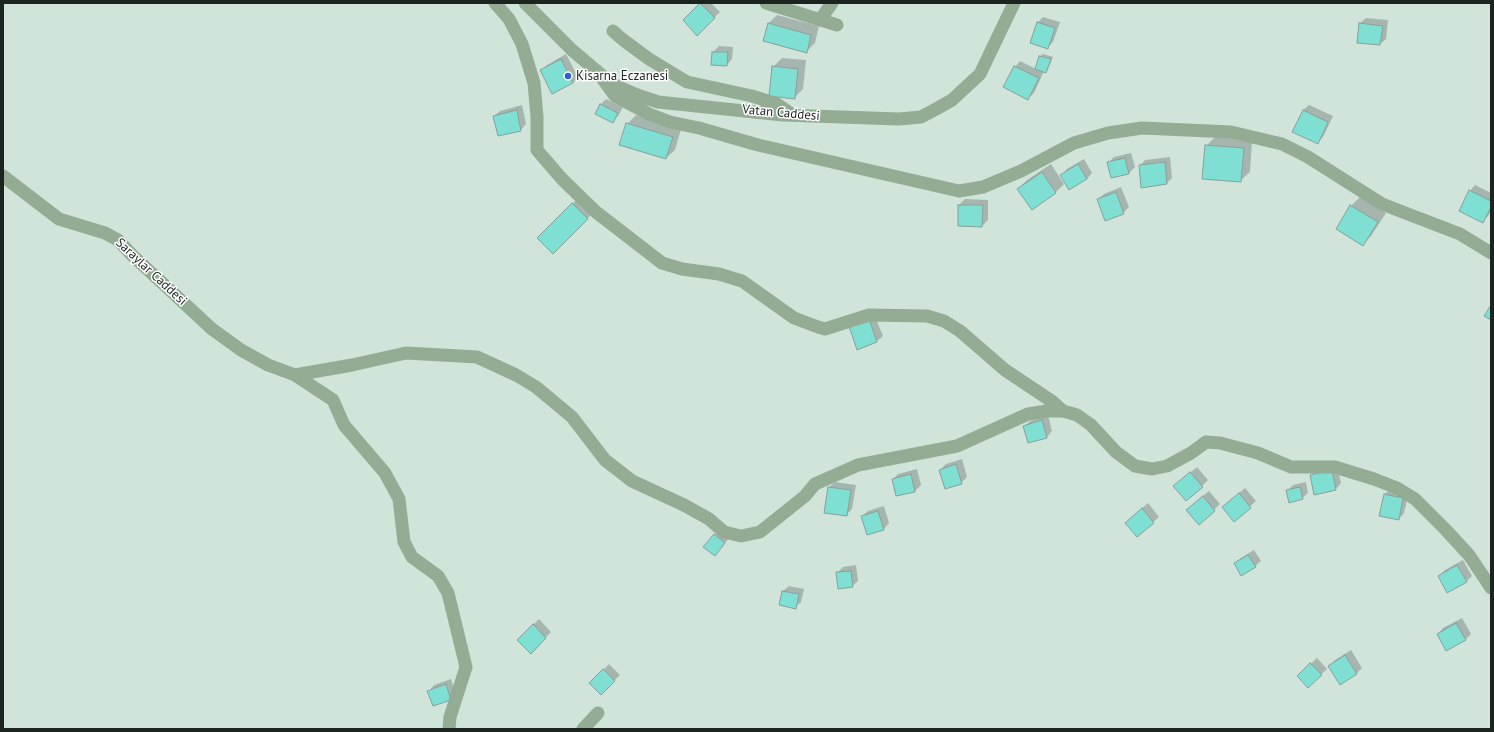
<!DOCTYPE html>
<style>
body{margin:0}
#map{position:relative;width:1494px;height:732px;overflow:hidden;background:#d0e4da;font-family:"PT Sans",sans-serif}
canvas{display:block}
.frame{position:absolute;inset:0;border:4px solid #1c2420;pointer-events:none}
</style>
<div id="map">
<canvas width="1494" height="732"></canvas>
<div class="frame"></div>
</div>
<script>
const c = document.querySelector('canvas').getContext('2d');
c.lineJoin = 'round';
function paint(path, color) { c.fillStyle = color; c.fill(path, 'evenodd'); }
const toPath = rows => new Path2D(rows.map(r => 'M' + r).join(''));
function trace(path, color, width, dash) { c.strokeStyle = color; c.lineWidth = width; c.lineCap = dash ? 'butt' : 'round'; c.setLineDash(dash || []); c.stroke(path); }
function write(font, color, halo, rows, align = 'center') {
  c.font = font + ' "PT Sans",sans-serif'; c.lineWidth = 3; c.setLineDash([]); c.textBaseline = 'middle'; c.strokeStyle = halo; c.fillStyle = color; for (const [text, x, y, turn = 0] of rows) {
    c.save(); c.translate(x, y); c.rotate((+turn || 0) * Math.PI / 180); c.textAlign = isNaN(turn) ? turn : align; if (halo) c.strokeText(text, 0, 0); c.fillText(text, 0, 0); c.restore();
  }
}
const shadow = toPath([
 [702,3,711,3,720,12,697,34,684,20],
 [777,15,819,26,815,43,806,52,769,23],
 [1043,17,1060,22,1053,42,1047,48,1038,22],
 [1366,18,1388,20,1386,39,1380,44,1360,23],
 [719,46,733,47,732,59,727,65,713,52],
 [566,54,578,77,573,83,541,70,547,65],
 [1043,54,1053,57,1048,69,1046,72,1044,71,1034,93,1028,98,1015,67,1020,61,1036,69,1040,56],
 [782,58,806,60,803,89,794,98,773,67],
 [606,99,623,107,618,116,612,122,601,104],
 [522,105,526,124,521,130,494,116,500,111],
 [1309,105,1333,116,1323,137,1317,143,1303,110],
 [636,115,681,129,675,150,666,158,627,124],
 [1215,137,1252,140,1250,172,1241,180,1206,146],
 [1131,153,1135,167,1129,173,1112,177,1108,163,1114,157],
 [1170,157,1172,178,1167,183,1140,166,1145,160],
 [1084,159,1092,173,1087,179,1062,175,1067,169],
 [1051,164,1064,184,1056,192,1032,209,1018,189,1027,180],
 [1475,185,1491,193,1491,211,1488,216,1483,222,1470,191],
 [1121,187,1129,207,1123,213,1098,199,1104,194],
 [581,195,596,210,553,253,539,238],
 [1360,197,1386,213,1371,236,1363,245,1351,206],
 [965,199,988,200,988,220,982,226,959,225,959,205],
 [874,314,883,336,877,341,858,348,850,327],
 [1048,415,1052,431,1047,437,1029,442,1024,427,1030,421],
 [962,459,967,477,961,483,940,470,946,464],
 [1337,465,1341,483,1336,489,1311,476,1316,470],
 [1197,467,1208,480,1202,486,1180,481],
 [917,469,921,485,915,491,896,495,893,479,898,474],
 [835,482,856,485,852,509,846,515,829,487],
 [1306,482,1308,493,1302,498,1287,491,1293,485],
 [1245,488,1256,501,1234,521,1229,502],
 [1391,488,1409,492,1404,513,1399,519,1381,515,1385,494],
 [1209,491,1220,504,1199,524,1193,504],
 [1148,503,1159,517,1137,536,1132,517],
 [884,506,889,523,884,529,868,534,862,516,868,511],
 [720,529,730,537,720,549,705,547],
 [1254,550,1261,561,1255,566,1235,563,1241,558],
 [1463,560,1472,576,1466,582,1439,576,1445,570],
 [856,565,858,581,852,586,837,573,843,567],
 [789,586,804,589,801,602,795,607,783,591],
 [1462,618,1471,634,1465,640,1438,634,1443,628],
 [539,619,551,632,531,652,518,640],
 [1351,650,1362,668,1356,674,1330,666,1335,660],
 [1317,658,1327,669,1308,687,1298,676],
 [609,664,620,675,601,693,591,683],
 [451,679,456,694,450,700,429,691,434,685]
]);
const building = toPath([
 [700,3,715,18,697,36,683,20,700,3],
 [1037,22,1055,28,1048,49,1030,43,1037,22],
 [768,23,811,35,807,53,763,41,768,23],
 [1359,23,1383,26,1380,45,1357,43,1359,23],
 [712,52,728,52,727,66,711,65,712,52],
 [1039,56,1051,59,1046,73,1035,69,1039,56],
 [561,59,573,83,552,94,540,70,561,59],
 [772,66,798,69,795,99,769,96,772,66],
 [1014,66,1039,78,1028,100,1003,87,1014,66],
 [600,104,618,113,613,123,595,114,600,104],
 [517,110,521,131,498,136,493,116,517,110],
 [1303,110,1328,122,1318,144,1292,132,1303,110],
 [626,123,673,137,666,159,619,145,626,123],
 [1205,145,1244,148,1241,182,1202,179,1205,145],
 [1125,158,1129,174,1111,178,1107,162,1125,158],
 [1165,162,1167,184,1141,188,1139,165,1165,162],
 [1078,164,1087,179,1069,190,1060,175,1078,164],
 [1042,172,1056,193,1032,210,1017,189,1042,172],
 [1469,190,1491,201,1491,207,1483,223,1459,211,1469,190],
 [1116,192,1124,214,1105,221,1097,199,1116,192],
 [572,203,588,219,553,254,537,238,572,203],
 [958,205,983,205,982,227,958,226,958,205],
 [1350,205,1378,222,1363,246,1336,229,1350,205],
 [1491,305,1491,320,1484,316,1491,305],
 [869,319,877,342,857,350,849,326,869,319],
 [1042,420,1047,438,1028,443,1023,426,1042,420],
 [956,464,962,484,945,489,939,470,956,464],
 [1332,470,1336,490,1314,495,1310,475,1332,470],
 [1190,472,1203,487,1186,501,1173,486,1190,472],
 [911,474,915,492,896,496,892,479,911,474],
 [828,487,851,490,847,516,824,513,828,487],
 [1300,487,1303,499,1289,503,1286,490,1300,487],
 [1239,493,1251,508,1234,522,1222,507,1239,493],
 [1384,494,1403,498,1399,520,1379,516,1384,494],
 [1203,496,1215,511,1199,525,1186,510,1203,496],
 [1142,508,1154,523,1137,537,1125,523,1142,508],
 [878,511,884,530,867,535,861,516,878,511],
 [714,534,725,543,715,556,703,547,714,534],
 [1248,555,1256,567,1241,576,1234,563,1248,555],
 [1457,565,1467,582,1447,593,1438,576,1457,565],
 [851,571,853,587,838,589,836,572,851,571],
 [782,591,799,594,796,609,779,605,782,591],
 [1456,623,1466,640,1446,651,1437,634,1456,623],
 [533,624,546,638,531,654,517,640,533,624],
 [1345,655,1357,674,1340,685,1328,666,1345,655],
 [1310,663,1322,675,1308,688,1297,676,1310,663],
 [603,669,615,681,601,695,589,683,603,669],
 [446,684,451,700,433,706,427,691,446,684]
]);
const minor = toPath([
 [495,3,509,19,522,44,534,83,537,117,537,150,562,179,596,212,662,263,682,269,719,274,742,281,794,318,818,327,825,329,869,315,927,316,944,321,960,331,1005,370,1053,402,1063,411],
 [525,3,572,50,612,84,637,95,658,102,783,115,899,119,921,117,936,109,952,100,980,74,1014,3],
 [766,3,837,25],
 [820,20,832,3],
 [613,31,622,39,649,59,687,82,752,96,777,104,793,115],
 [597,71,615,96,649,114,670,122,699,128,758,145,959,191,983,187,1021,171,1074,143,1108,133,1142,128,1231,132,1282,144,1308,157,1382,204,1460,234,1491,253],
 [3,176,59,219,105,233,118,240,132,255,212,329,241,350,268,365,295,375,333,400,344,425,385,473,399,499,404,542,412,557,438,576,448,593,466,667,450,717,449,729],
 [295,375,352,365,406,353,477,357,516,375,536,387,572,417,605,460,632,481,684,505,709,519,724,532,741,536,760,532,805,496,815,484,858,465,957,446,1028,414,1047,411,1063,411,1077,415,1091,425,1116,452,1135,466,1152,469,1167,466,1191,453,1206,442,1220,443,1258,453,1291,467,1335,467,1374,479,1397,488,1415,499,1445,529,1469,555,1491,588],
 [583,729,598,713]
]);
const markers = [
 [568,76,4,"#3260d0"]
];
const poiNames = [
 ["Kisarna Eczanesi",576,76]
];
const streetNames = [
 ["Vatan Caddesi",781,113,5],
 ["Saraylar Caddesi",151,272,43]
];
paint(shadow, '#0003');
paint(building, '#7edfd2');
trace(building, '#889f9b', 1);
trace(minor, '#94ac94', 13);
for (const [x, y, r, color] of markers) { const dot = new Path2D(); dot.arc(x, y, r, 0, 2 * Math.PI); c.fillStyle = color; c.fill(dot); trace(dot, '#fff', 1.5); }
write('13px', '#1c2420', '#fff', poiNames, 'left');
write('13px', '#1c2420', '#fff', streetNames);
</script>
